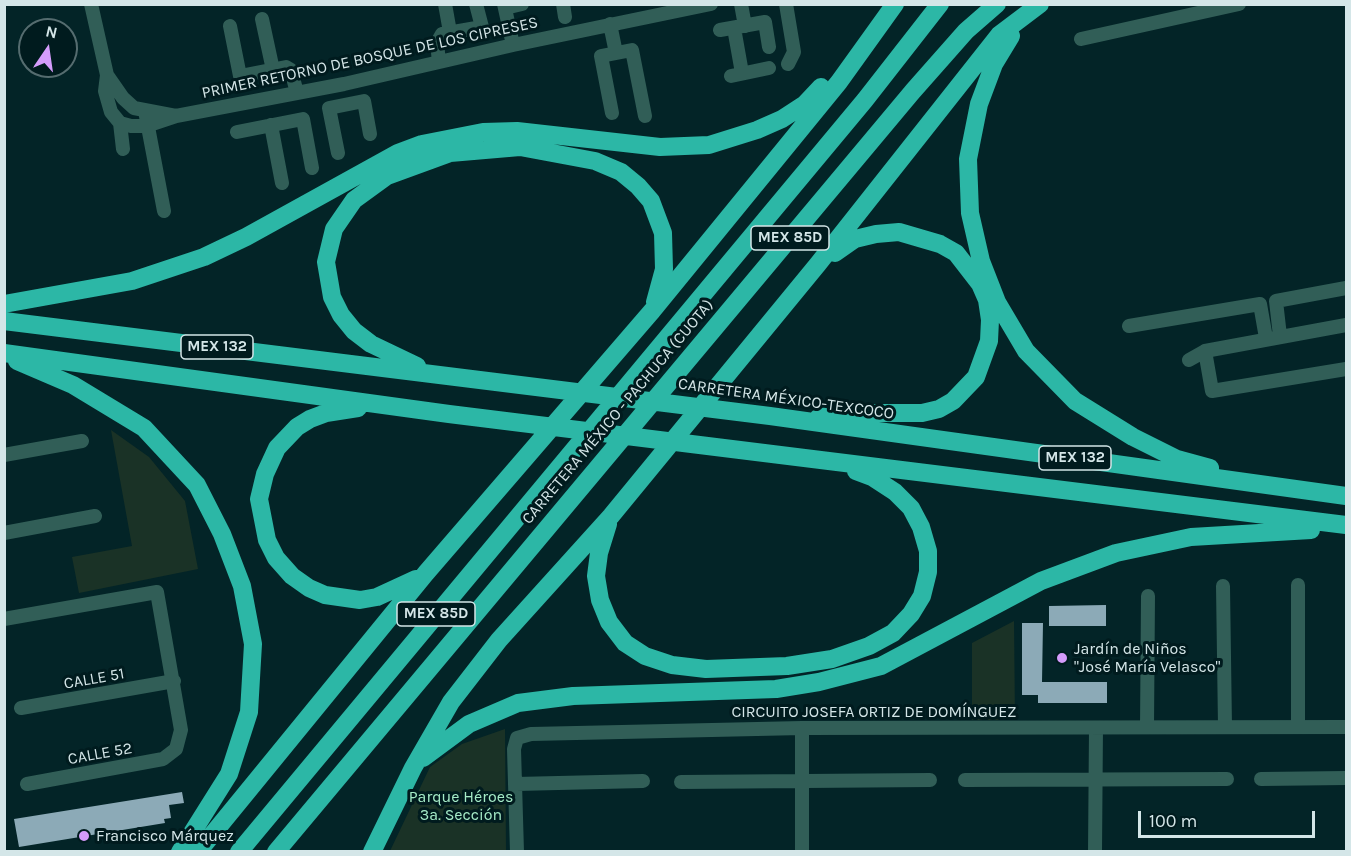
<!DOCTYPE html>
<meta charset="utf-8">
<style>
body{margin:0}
#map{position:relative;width:1351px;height:856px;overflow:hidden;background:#032427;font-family:Karla,sans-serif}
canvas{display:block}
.frame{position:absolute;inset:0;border:6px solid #d4e6e8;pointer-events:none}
.north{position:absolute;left:18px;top:18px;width:60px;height:60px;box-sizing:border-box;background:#001b1e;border:2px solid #556c6f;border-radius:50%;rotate:13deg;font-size:16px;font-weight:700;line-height:24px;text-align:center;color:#d4e6e8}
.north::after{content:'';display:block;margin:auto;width:21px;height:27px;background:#d49cfb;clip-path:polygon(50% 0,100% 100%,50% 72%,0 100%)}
.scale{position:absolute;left:1138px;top:811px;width:177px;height:27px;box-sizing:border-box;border:3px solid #d4e6e8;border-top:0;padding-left:8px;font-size:18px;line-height:21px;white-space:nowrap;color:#d4e6e8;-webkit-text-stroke:4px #001b1e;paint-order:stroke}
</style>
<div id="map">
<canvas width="1351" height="856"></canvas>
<div class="frame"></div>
<div class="north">N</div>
<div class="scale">100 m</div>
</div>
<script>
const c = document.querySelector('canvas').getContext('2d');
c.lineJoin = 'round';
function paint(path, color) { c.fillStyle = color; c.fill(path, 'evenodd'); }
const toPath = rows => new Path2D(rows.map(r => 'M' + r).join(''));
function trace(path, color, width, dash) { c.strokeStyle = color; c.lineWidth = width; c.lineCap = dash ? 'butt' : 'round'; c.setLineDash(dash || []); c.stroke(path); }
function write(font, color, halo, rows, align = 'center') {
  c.font = font + ' Karla,sans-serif'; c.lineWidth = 6; c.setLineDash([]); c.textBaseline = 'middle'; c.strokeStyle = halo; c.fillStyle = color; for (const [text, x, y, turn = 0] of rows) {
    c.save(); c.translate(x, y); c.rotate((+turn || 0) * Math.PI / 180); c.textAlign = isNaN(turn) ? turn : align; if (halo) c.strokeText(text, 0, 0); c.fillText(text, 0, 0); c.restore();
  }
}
const green = toPath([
 [111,430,149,457,185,501,198,569,79,593,72,557,132,546],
 [1014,621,1015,720,972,720,972,643],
 [505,729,506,851,390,851,430,767,462,744]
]);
const building = toPath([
 [1106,605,1106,626,1049,626,1049,606],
 [1022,623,1043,623,1042,682,1107,682,1107,703,1038,703,1038,695,1022,695],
 [182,792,184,803,169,805,171,818,164,819,165,823,19,847,14,819]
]);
const minor = toPath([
 [91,4,107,75,105,91,111,112,120,123,131,126,146,126,176,116,344,84,513,45,711,4],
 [445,4,450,32],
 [504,4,513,45],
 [563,4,565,17],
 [741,4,745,26],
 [786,4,794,52,788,64],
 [505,8,522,4],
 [262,19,273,70],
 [610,24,616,53],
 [230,26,240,76,286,67,291,70,297,93],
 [734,28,742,73],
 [720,30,765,22,769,47],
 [1081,39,1239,4],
 [439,62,437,43,442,34,482,27,476,4],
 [107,75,123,98,134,108,176,116],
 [731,76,769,68],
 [145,111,164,211],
 [612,113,601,56,632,50,645,116],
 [120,123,123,149],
 [271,125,282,183],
 [237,132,303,119,312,168],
 [338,153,329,108,364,101,370,134],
 [1129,326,1260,304,1266,338],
 [1280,336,1276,301,1346,288],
 [1205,351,1212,391,1346,369],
 [1189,360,1205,351,1346,325],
 [4,455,82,441],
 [4,533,95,516],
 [1298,585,1298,727],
 [1223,586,1225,727],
 [4,619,157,592,181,730,176,749,163,759,27,784],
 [21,708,174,681],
 [1147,727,1148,596],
 [802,728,802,852],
 [1261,779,1346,778],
 [965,780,1227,779],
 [681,782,930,780],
 [516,784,643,781],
 [517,852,514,749,517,738,531,734,802,728,1346,727],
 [1095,852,1096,728]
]);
const highway = toPath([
 [1011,36,994,64,979,104,968,159,970,213,981,261,997,302,1026,351,1075,401,1133,437,1177,459,1210,468],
 [4,304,132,281,204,257,246,237,398,153,422,144,483,132,517,131,660,147,709,145,757,130,782,119,805,104,821,87],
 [4,321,770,416,1346,496],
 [4,353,449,414,1346,525],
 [17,361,73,385,144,428,197,485,222,534,242,586,253,644,249,712,229,774,180,852],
 [417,366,371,344,354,331,341,315,332,297,326,262,334,229,354,200,387,176,450,153,520,147,595,161,621,172,638,186,651,201,663,233,664,269,655,302],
 [358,408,326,413,310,419,297,427,277,448,265,474,259,499,267,540,276,558,292,576,309,588,325,595,360,600,377,597,416,579],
 [819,417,842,413,922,413,939,409,953,401,976,377,989,341,990,320,987,300,980,284,956,253,940,244,899,232,876,234,855,239,835,253],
 [608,524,599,553,596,576,600,600,609,622,625,643,645,656,672,665,706,669,787,666,832,659,869,646,893,633,911,614,922,596,928,572,928,551,921,527,911,508,895,492,872,477,856,471],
 [423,758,469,724,518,703,573,696,776,689,819,682,881,666,1041,581,1116,553,1191,537,1311,530],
 [198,852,426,573,652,311,839,82,895,4],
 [239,852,865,100,940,4],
 [276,852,913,91,966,31,997,4],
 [372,852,413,768,451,702,499,640,611,516,818,264,999,35,1040,4]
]);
const markers = [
 [1062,658,6,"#d49cfb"],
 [84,836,6,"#d49cfb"]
];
const shields = [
 [790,238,78],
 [217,347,72],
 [1075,458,72],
 [436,614,78]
];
const shieldNames = [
 ["MEX 85D",790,238],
 ["MEX 132",217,347],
 ["MEX 132",1075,458],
 ["MEX 85D",436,614]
];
const streetNames = [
 ["PRIMER RETORNO DE BOSQUE DE LOS CIPRESES",370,58,-12],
 ["CARRETERA MÉXICO-TEXCOCO",786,399,8],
 ["CARRETERA MÉXICO - PACHUCA (CUOTA)",618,412,-50],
 ["CALLE 51",94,679,-10],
 ["CIRCUITO JOSEFA ORTIZ DE DOMÍNGUEZ",874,712],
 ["CALLE 52",100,754,-10]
];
const poiNames = [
 ["Jardín de Niños",1074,649],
 ["\"José María Velasco\"",1074,667],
 ["Francisco Márquez",96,836]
];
const parkNames = [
 ["Parque Héroes",461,797],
 ["3a. Sección",461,815]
];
paint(green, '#1a3226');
paint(building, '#8caab7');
trace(minor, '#315e57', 14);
trace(highway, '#2cb7a6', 18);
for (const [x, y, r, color] of markers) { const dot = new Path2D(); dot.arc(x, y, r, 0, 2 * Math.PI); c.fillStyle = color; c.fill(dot); trace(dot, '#001b1e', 2); }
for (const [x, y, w] of shields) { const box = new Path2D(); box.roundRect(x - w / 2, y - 12, w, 24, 4.5); c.fillStyle = '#001b1e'; c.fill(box); trace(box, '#d4e6e8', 1.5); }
write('bold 15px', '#d4e6e8', null, shieldNames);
write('16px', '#d4e6e8', '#001b1e', streetNames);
write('16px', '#d4e6e8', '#001b1e', poiNames, 'left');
write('16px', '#a5ebc7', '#001b1e', parkNames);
</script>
